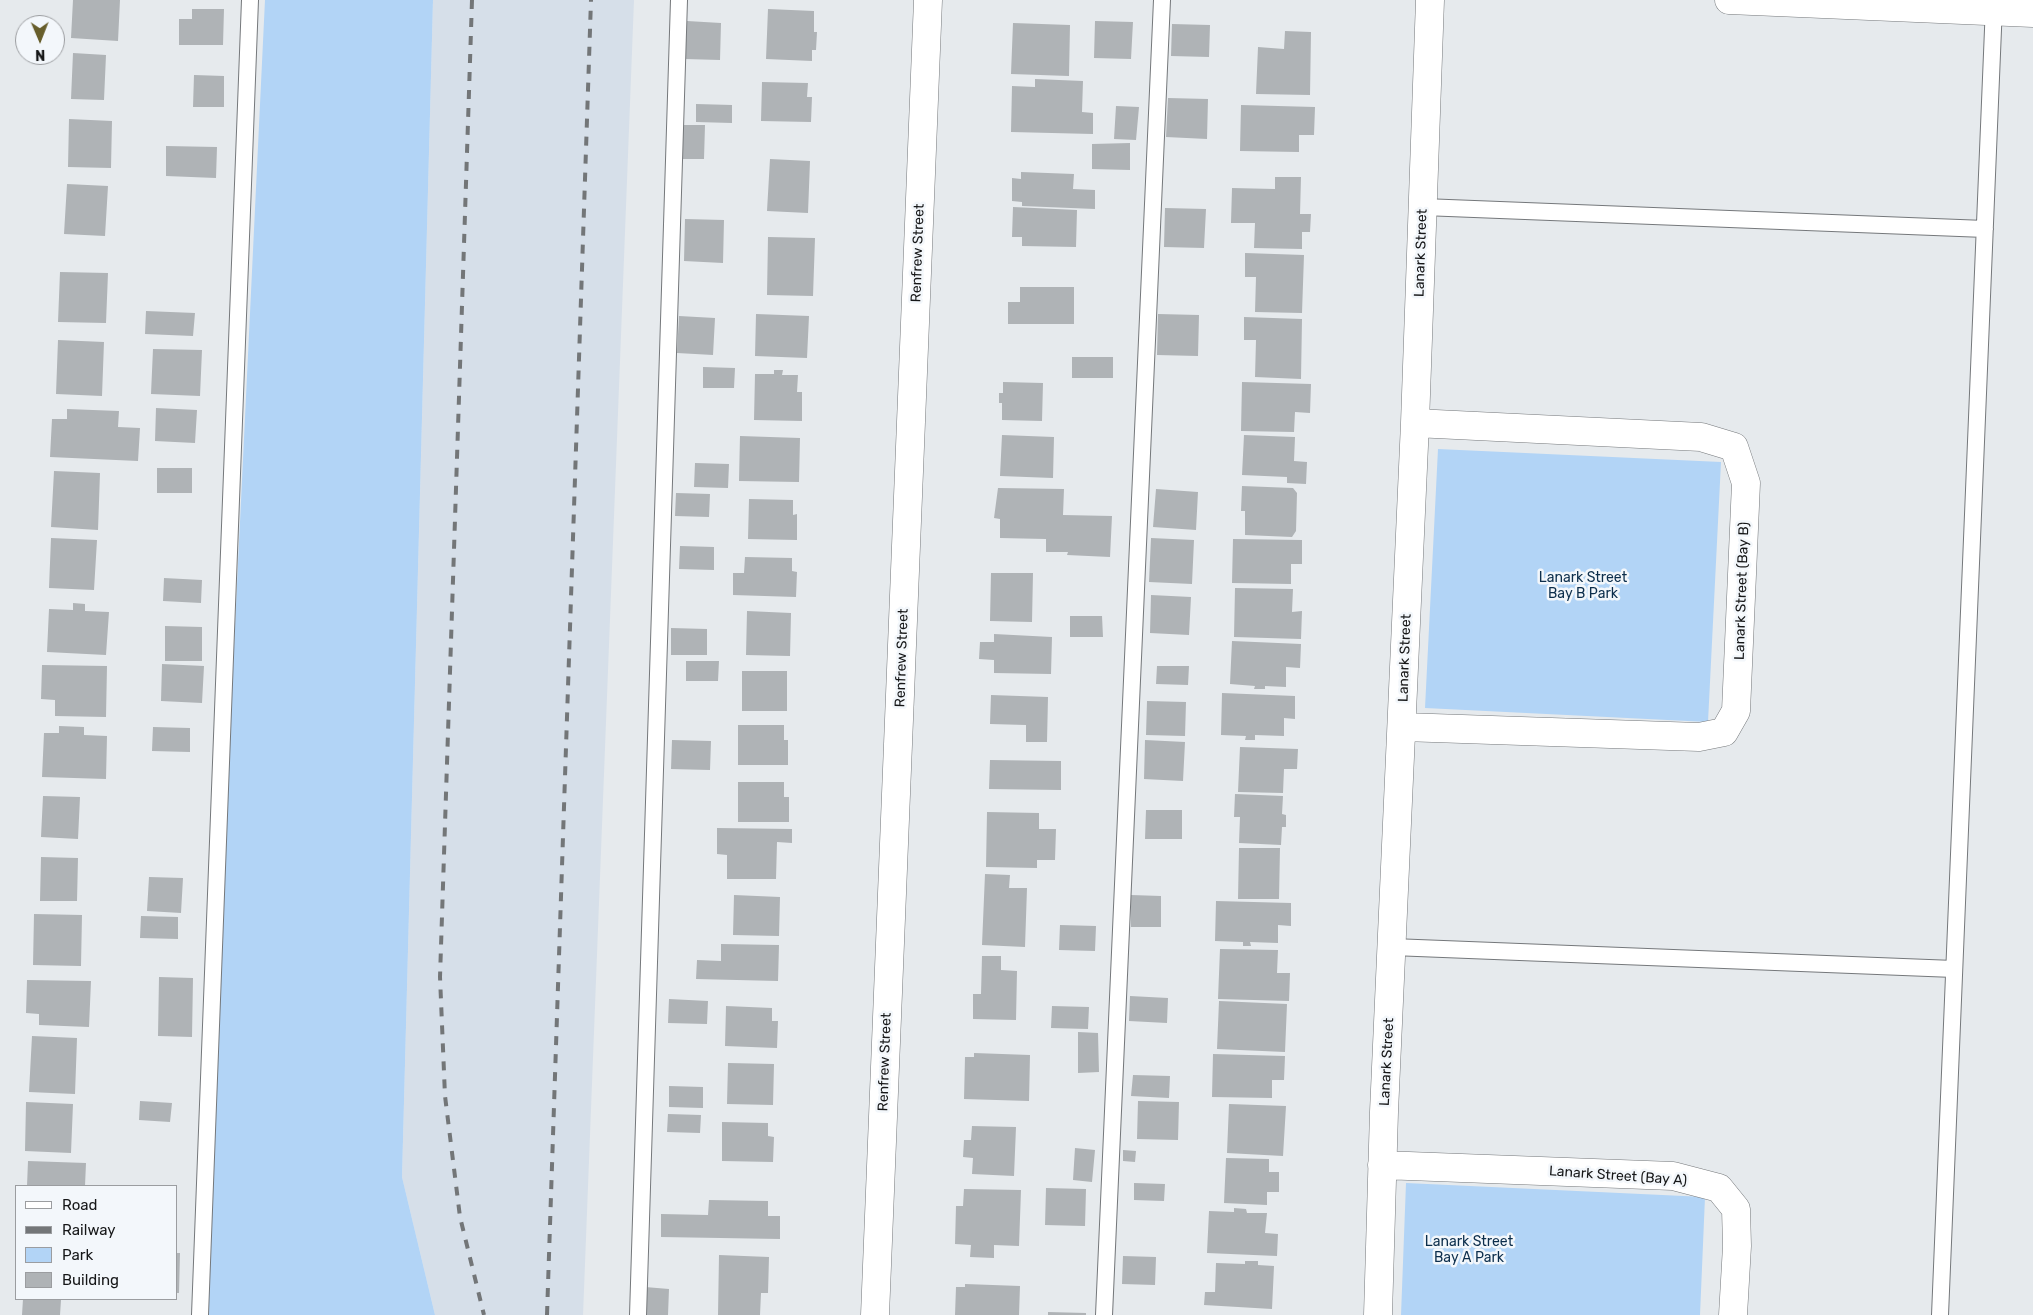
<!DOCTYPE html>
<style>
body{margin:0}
#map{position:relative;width:2033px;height:1315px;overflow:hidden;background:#e6eaed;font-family:Rubik,sans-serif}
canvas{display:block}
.legend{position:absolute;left:15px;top:1185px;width:162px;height:115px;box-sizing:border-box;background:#f3f7fb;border:1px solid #9b9da0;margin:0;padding:6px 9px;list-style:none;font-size:15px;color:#161718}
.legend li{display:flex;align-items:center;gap:10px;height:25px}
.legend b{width:25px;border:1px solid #9b9da0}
.north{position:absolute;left:15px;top:15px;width:50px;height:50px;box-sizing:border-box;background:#f3f7fb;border:1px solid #9b9da0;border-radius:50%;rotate:179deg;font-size:14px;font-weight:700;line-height:20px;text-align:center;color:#161718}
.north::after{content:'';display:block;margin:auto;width:18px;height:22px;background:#675e2b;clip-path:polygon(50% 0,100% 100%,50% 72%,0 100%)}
</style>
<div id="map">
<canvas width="2033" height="1315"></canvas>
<ul class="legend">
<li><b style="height:6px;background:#fff"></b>Road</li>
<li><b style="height:6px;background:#737678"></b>Railway</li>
<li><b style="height:14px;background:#b2d4f6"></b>Park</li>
<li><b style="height:14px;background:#afb3b6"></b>Building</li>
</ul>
<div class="north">N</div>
</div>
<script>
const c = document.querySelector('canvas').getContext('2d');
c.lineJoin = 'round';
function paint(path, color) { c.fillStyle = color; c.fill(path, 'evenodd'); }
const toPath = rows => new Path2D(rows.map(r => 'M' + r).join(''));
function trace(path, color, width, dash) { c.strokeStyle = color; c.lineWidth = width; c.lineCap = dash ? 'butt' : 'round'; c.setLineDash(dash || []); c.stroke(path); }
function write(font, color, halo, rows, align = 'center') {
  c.font = font + ' Rubik,sans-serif'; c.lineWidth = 5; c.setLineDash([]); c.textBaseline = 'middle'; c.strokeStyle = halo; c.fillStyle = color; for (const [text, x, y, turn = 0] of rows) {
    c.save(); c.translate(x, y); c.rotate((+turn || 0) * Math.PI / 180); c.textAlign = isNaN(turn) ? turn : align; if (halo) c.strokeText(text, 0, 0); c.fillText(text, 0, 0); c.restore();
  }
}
const built = toPath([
 [433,0,634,0,583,1315,435,1315,402,1177]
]);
const green = toPath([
 [265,0,433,0,402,1177,435,1315,202,1315],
 [1438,449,1721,462,1708,722,1425,708],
 [1406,1183,1705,1197,1700,1315,1401,1315]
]);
const building = toPath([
 [73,0,120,0,118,41,71,38],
 [192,9,224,9,223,45,179,45,179,19,192,19],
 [768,9,814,11,814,32,817,32,816,50,812,50,812,61,766,59],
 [687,21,721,23,720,60,685,59],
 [1095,21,1133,22,1131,59,1094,58],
 [1013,23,1070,25,1069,76,1011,74],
 [1172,24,1210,25,1209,57,1171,56],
 [1285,31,1311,32,1310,95,1256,94,1258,47,1284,49],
 [73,53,106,55,104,100,71,99],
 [194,75,224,76,224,107,193,107],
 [1035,79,1083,81,1082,112,1093,113,1093,134,1011,132,1012,86,1035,87],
 [762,82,808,83,807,97,812,97,811,122,761,121],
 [1168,98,1208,99,1207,139,1166,137],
 [696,104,732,105,732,123,696,122],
 [1241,105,1315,107,1314,135,1299,135,1299,152,1240,151],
 [1116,106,1139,107,1136,140,1114,139],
 [69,119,112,121,111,168,68,167],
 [683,125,705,125,704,159,682,159],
 [1130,143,1130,170,1092,169,1092,144],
 [166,146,217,147,216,178,166,176],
 [770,159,810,161,808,213,767,211],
 [1021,172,1074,174,1073,189,1095,190,1095,209,1022,206,1022,202,1012,201,1012,178,1021,179],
 [1275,177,1301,177,1300,214,1311,214,1310,232,1302,232,1302,249,1254,248,1255,223,1231,223,1232,188,1275,189],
 [67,184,108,186,105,236,64,234],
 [1013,207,1077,210,1076,247,1022,246,1022,237,1012,237],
 [1165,208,1206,209,1204,248,1164,247],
 [685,219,724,220,723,263,684,261],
 [768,237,815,238,813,296,767,295],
 [1245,253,1304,255,1302,313,1255,312,1256,277,1245,277],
 [60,272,108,273,106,323,58,322],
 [1020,287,1074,287,1074,324,1008,324,1008,302,1020,302],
 [146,311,195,313,193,336,145,334],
 [756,314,809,316,807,358,755,356],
 [1158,314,1199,315,1198,356,1157,355],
 [679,316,715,318,713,355,677,353],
 [1244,317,1302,319,1301,379,1255,377,1256,340,1244,340],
 [58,340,104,342,102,396,56,394],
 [153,349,202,350,200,396,151,394],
 [1072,357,1113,357,1113,378,1072,378],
 [703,367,735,368,734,388,703,388],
 [774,370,783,370,782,375,798,375,797,392,802,392,802,421,754,420,755,374,774,374],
 [1003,382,1043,383,1042,421,1002,420,1002,403,999,403,999,393,1003,393],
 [1242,382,1311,384,1310,413,1295,412,1294,432,1241,431],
 [156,408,197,410,195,443,155,441],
 [67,409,119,411,118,427,140,428,138,461,50,457,52,419,67,419],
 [1002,435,1054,437,1053,478,1000,476],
 [1244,435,1295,437,1294,461,1307,462,1306,484,1287,483,1287,477,1242,475],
 [740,436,800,438,799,482,739,481],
 [695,463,729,464,728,488,694,487],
 [157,468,192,468,192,493,157,493],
 [54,471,100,473,98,530,51,527],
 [1242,486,1293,488,1297,493,1296,531,1292,537,1245,535,1245,511,1241,511],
 [998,488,1064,489,1063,515,1112,516,1110,557,1067,555,1068,552,1046,552,1046,539,1000,538,1000,519,994,518],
 [1156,489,1198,492,1196,530,1153,527],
 [676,493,710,494,709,517,675,516],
 [749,499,793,500,793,515,797,514,797,540,748,539],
 [51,538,97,540,94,590,49,588],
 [1151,538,1194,540,1192,584,1149,582],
 [1233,539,1302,540,1302,564,1291,564,1291,584,1232,583],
 [680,546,714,547,714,570,679,569],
 [745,557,792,558,792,571,797,572,796,597,733,595,733,573,744,573],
 [991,573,1033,573,1032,622,990,621],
 [164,578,202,580,201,603,163,601],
 [1235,588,1293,589,1292,612,1302,611,1301,639,1234,637],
 [1151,595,1191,597,1189,635,1150,633],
 [73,603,85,604,85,611,109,612,106,655,47,652,49,609,73,610],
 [747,611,791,613,790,656,746,655],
 [1070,616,1102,616,1103,637,1070,637],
 [165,626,202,627,202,661,165,661],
 [671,628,707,629,707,655,671,655],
 [994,634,1052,637,1051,674,994,673,994,660,979,659,980,642,994,642],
 [1232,641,1301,644,1300,668,1286,667,1286,687,1265,686,1265,689,1254,689,1255,686,1230,684],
 [686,661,719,661,718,681,686,681],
 [162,664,204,666,202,703,161,701],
 [42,665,107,666,106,717,55,716,55,700,41,699],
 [1157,666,1189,666,1188,685,1156,684],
 [742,671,787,671,787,711,742,711],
 [1222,693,1295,696,1295,719,1284,718,1284,736,1255,735,1255,740,1245,740,1246,736,1221,735],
 [991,695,1048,697,1047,742,1026,742,1026,725,990,724],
 [1147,701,1186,702,1185,736,1146,735],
 [738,725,784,725,784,740,788,740,788,765,738,765],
 [59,726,84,727,84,735,107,736,106,779,42,777,44,733,59,733],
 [153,727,190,728,190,752,152,751],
 [672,740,711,741,710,770,671,769],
 [1145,740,1185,742,1183,781,1144,779],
 [1240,747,1298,749,1297,769,1284,769,1283,793,1238,792],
 [990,760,1061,761,1061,790,989,789],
 [738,782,784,782,784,797,789,797,789,822,738,822],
 [1235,794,1283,796,1282,814,1286,815,1286,827,1282,827,1281,845,1239,843,1240,817,1234,817],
 [43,796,80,797,78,839,41,837],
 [1146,810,1182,810,1182,839,1145,839],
 [987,812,1039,813,1039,829,1056,829,1055,860,1037,860,1037,868,986,867],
 [717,828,792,829,792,843,777,842,776,879,727,879,727,855,717,854],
 [1239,848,1280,848,1279,899,1238,899],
 [41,857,78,858,77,901,40,901],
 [985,874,1010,875,1009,888,1027,888,1025,947,982,945],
 [149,877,183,878,181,913,147,911],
 [734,895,780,897,779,936,733,935],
 [1131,895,1161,896,1161,927,1131,927],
 [1216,901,1291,903,1291,926,1278,925,1278,943,1250,942,1251,946,1243,946,1243,942,1215,941],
 [34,914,82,915,81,966,33,965],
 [141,916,178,917,178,939,140,938],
 [1060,925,1096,926,1095,951,1059,950],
 [721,944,779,945,778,981,696,979,697,960,721,961],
 [1220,949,1278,950,1277,973,1290,973,1289,1001,1218,999],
 [982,956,1001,956,1001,970,1017,971,1016,1020,973,1019,973,994,981,994],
 [159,977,193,978,192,1037,158,1036],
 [27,980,91,981,89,1027,39,1025,39,1014,26,1013],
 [1130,996,1168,998,1167,1023,1129,1021],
 [669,999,708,1001,707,1024,668,1023],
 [1219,1001,1287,1004,1285,1052,1217,1049],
 [726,1006,772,1008,772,1021,778,1021,777,1048,725,1046],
 [1052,1006,1089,1007,1088,1029,1051,1028],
 [1078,1032,1098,1033,1099,1072,1078,1073],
 [32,1036,77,1038,75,1094,29,1092],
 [974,1053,1030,1055,1029,1101,964,1099,965,1057,974,1057],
 [1213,1054,1285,1056,1284,1080,1272,1080,1272,1098,1212,1097],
 [728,1063,774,1064,773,1105,727,1104],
 [1133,1075,1170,1076,1169,1098,1131,1096],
 [669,1086,703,1087,703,1108,669,1107],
 [140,1101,172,1103,170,1122,139,1120],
 [1138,1101,1179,1102,1178,1140,1137,1139],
 [26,1102,73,1104,71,1153,25,1151],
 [1229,1104,1286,1106,1283,1156,1227,1153],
 [668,1114,701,1115,700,1133,667,1132],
 [722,1122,768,1123,768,1136,774,1137,773,1162,722,1161],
 [972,1126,1016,1127,1014,1176,972,1174,973,1158,963,1157,964,1140,971,1140],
 [1075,1148,1095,1150,1092,1182,1073,1180],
 [1123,1150,1136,1151,1135,1162,1123,1161],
 [1226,1158,1269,1159,1269,1172,1279,1172,1279,1192,1267,1192,1267,1205,1224,1203],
 [28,1161,86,1163,85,1186,27,1186],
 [1134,1183,1165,1184,1164,1201,1134,1200],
 [1046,1188,1086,1189,1085,1226,1045,1225],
 [964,1189,1021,1190,1019,1246,994,1245,994,1258,970,1257,971,1245,955,1244,956,1206,963,1206],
 [709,1200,768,1201,768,1216,780,1216,780,1239,661,1237,661,1214,708,1215],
 [1234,1208,1246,1209,1247,1213,1267,1213,1265,1233,1278,1234,1277,1256,1207,1253,1209,1211,1234,1212],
 [176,1253,180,1253,179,1293,176,1293],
 [719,1255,769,1257,768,1293,761,1293,760,1315,718,1315],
 [1123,1256,1156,1257,1155,1285,1122,1284],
 [1245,1261,1258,1261,1258,1265,1274,1266,1272,1309,1204,1305,1205,1292,1215,1292,1216,1263,1245,1264],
 [965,1284,1020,1286,1019,1315,955,1315,956,1287,965,1287],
 [645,1287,669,1289,668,1315,643,1315],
 [23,1299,61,1300,60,1315,22,1315],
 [1048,1312,1086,1313,1086,1315,1048,1315]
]);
const service = toPath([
 [1423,207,1985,229],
 [1392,947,1954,969],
 [200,1315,250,0],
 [638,1315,679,0],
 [1104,1315,1162,0],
 [1940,1315,1994,5]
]);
const minor = toPath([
 [1729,0,2033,13],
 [1403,727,1699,737,1724,732,1736,711,1746,483,1734,447,1701,437,1415,423],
 [1382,1165,1673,1176,1719,1188,1736,1209,1737,1246,1733,1315],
 [875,1315,928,0],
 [1378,1315,1384,1112,1415,423,1430,0]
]);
const rail = toPath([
 [472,0,440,977,445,1096,460,1217,484,1315],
 [547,1315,591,0]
]);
const streetNames = [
 ["Renfrew Street",918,253,-88],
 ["Lanark Street",1421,253,-88],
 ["Lanark Street (Bay B)",1742,591,-88],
 ["Renfrew Street",902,658,-88],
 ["Lanark Street",1405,658,-88],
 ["Renfrew Street",885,1062,-88],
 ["Lanark Street",1387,1062,-87],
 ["Lanark Street (Bay A)",1618,1176,4]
];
const parkNames = [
 ["Lanark Street",1583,578],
 ["Bay B Park",1583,594],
 ["Lanark Street",1469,1242],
 ["Bay A Park",1469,1258]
];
paint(built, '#d6dfe9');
paint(green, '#b2d4f6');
paint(building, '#afb3b6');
trace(service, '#75787b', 18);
trace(minor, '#75787b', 29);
trace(service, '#fff', 16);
trace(minor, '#fff', 28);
trace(rail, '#737678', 4, [9, 9]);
write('14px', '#161718', '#f3f7fb', streetNames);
write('14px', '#0c2e4c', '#f3f7fb', parkNames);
</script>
